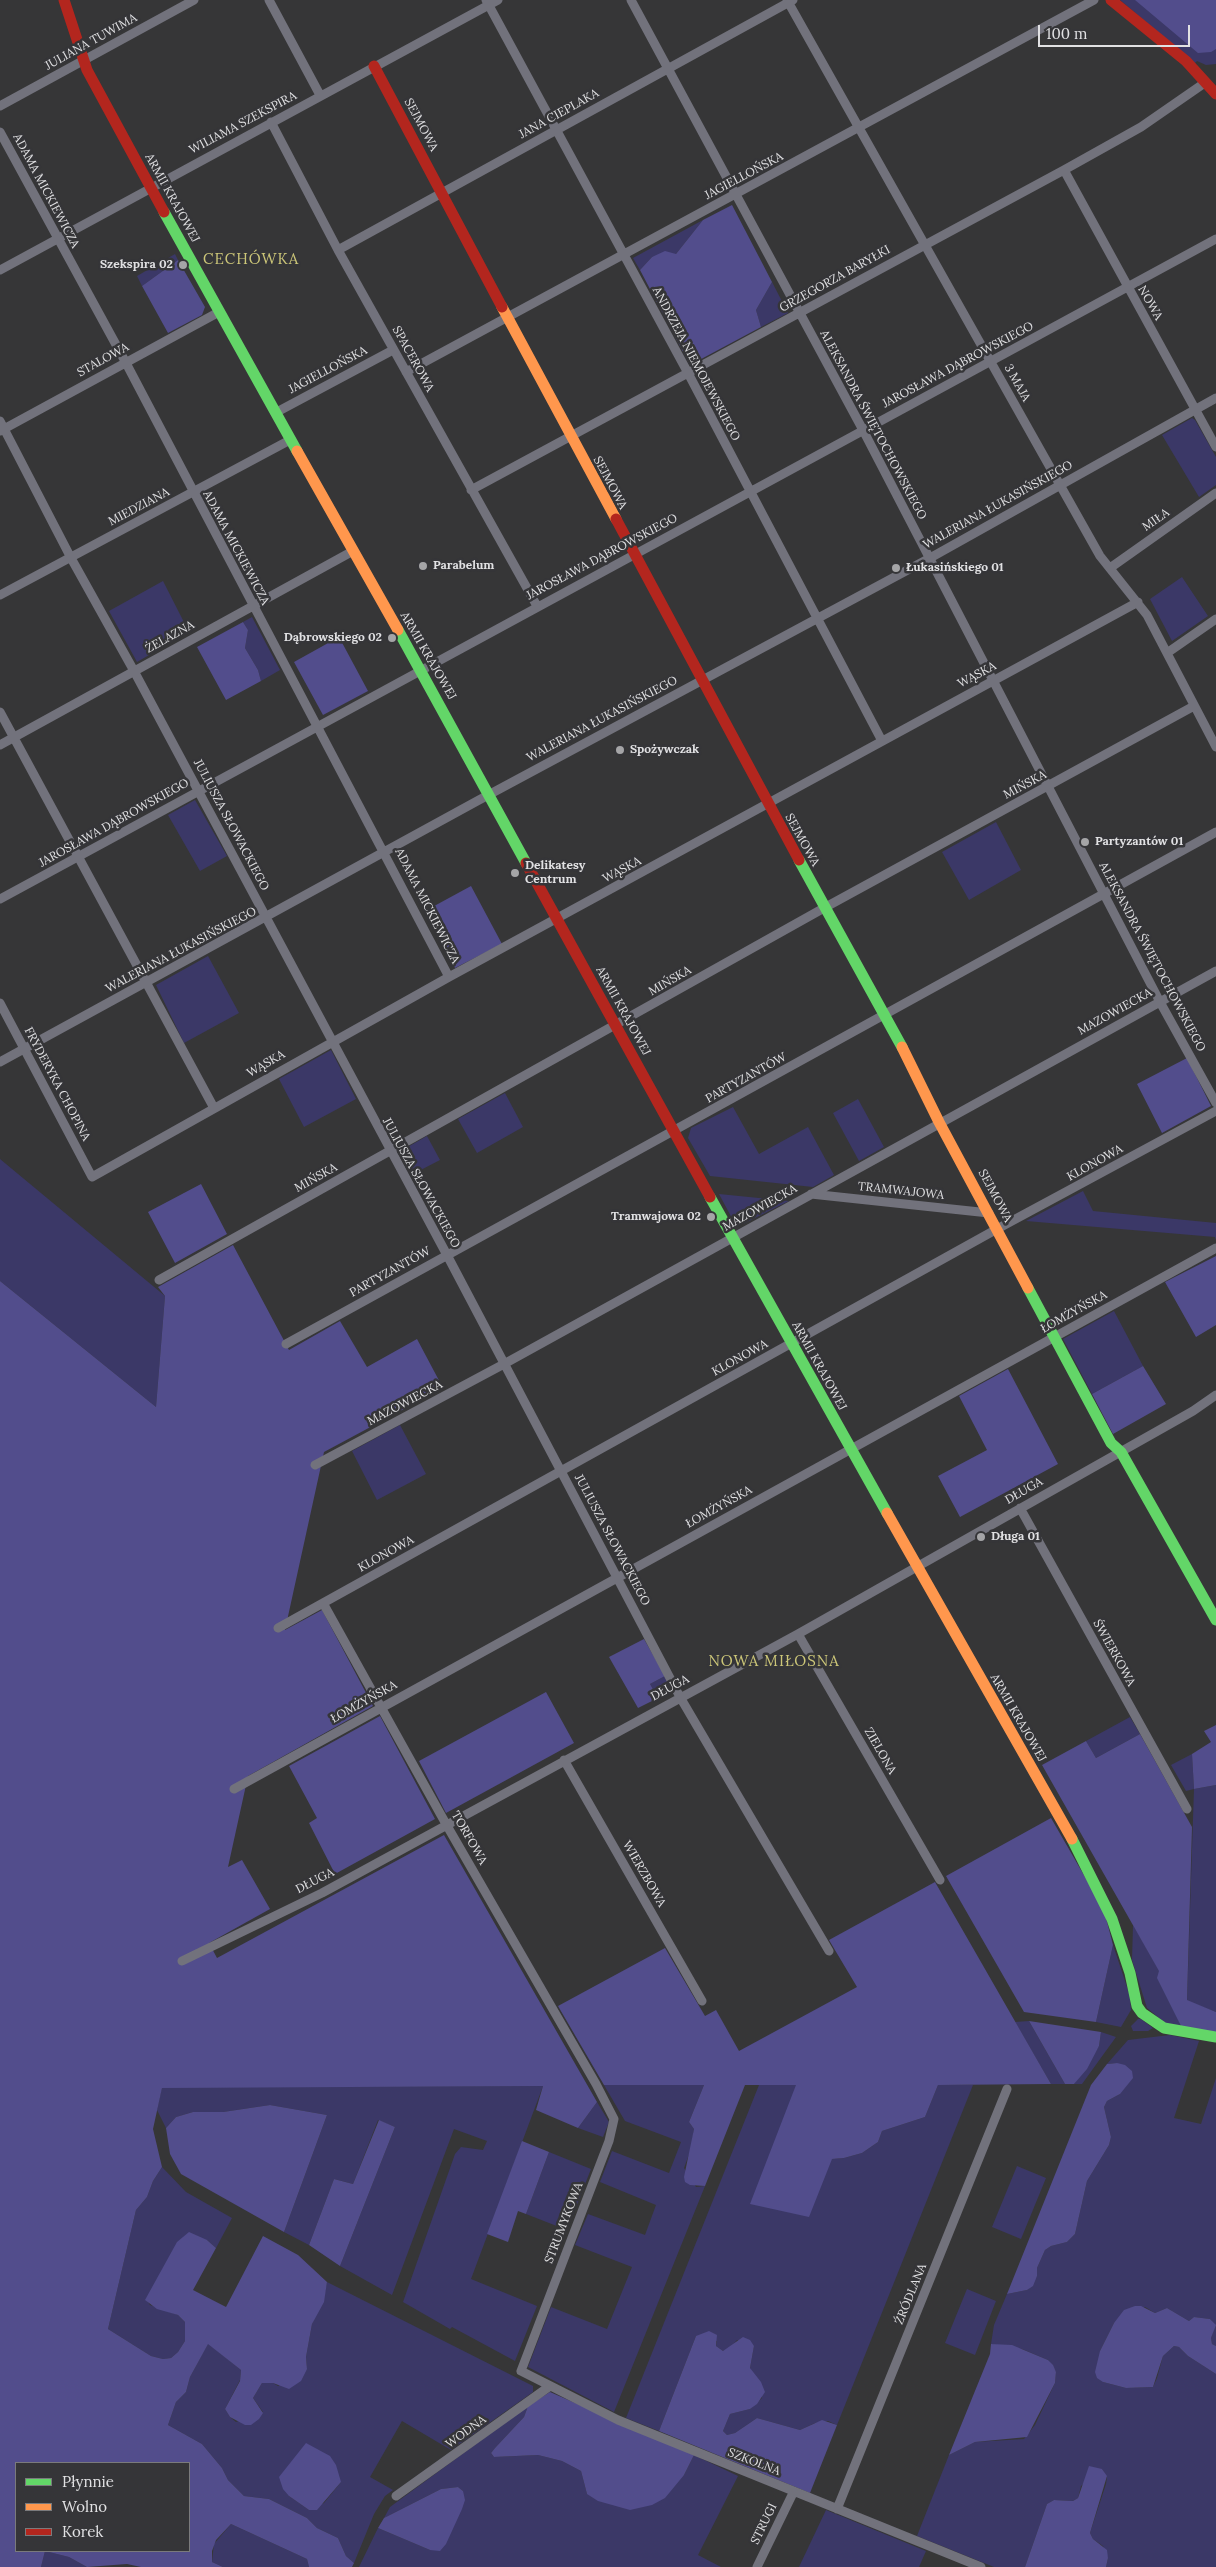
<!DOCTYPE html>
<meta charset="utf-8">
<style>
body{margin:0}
#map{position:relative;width:1216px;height:2567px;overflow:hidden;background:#363637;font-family:Lora,serif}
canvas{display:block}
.legend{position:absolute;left:15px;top:2462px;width:175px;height:90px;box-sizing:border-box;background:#353538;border:1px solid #7a7a7c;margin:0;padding:6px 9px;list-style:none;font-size:15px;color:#e1e1e3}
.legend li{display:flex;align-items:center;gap:10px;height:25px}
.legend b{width:25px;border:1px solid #7a7a7c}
.scale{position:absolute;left:1038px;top:25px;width:152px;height:22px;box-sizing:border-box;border:2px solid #e1e1e3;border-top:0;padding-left:6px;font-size:15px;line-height:18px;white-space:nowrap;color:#e1e1e3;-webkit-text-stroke:4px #353538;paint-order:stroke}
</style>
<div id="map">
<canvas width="1216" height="2567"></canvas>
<ul class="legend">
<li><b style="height:6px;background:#63d668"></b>Płynnie</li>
<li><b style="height:6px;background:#ff974d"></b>Wolno</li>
<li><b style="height:6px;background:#b3261e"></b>Korek</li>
</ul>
<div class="scale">100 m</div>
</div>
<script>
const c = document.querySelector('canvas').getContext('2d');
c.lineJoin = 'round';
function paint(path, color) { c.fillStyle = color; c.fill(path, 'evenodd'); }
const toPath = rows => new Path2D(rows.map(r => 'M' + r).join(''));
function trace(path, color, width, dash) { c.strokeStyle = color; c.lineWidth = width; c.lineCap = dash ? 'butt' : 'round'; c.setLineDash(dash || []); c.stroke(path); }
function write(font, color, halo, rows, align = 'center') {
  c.font = font + ' Lora,serif'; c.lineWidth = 5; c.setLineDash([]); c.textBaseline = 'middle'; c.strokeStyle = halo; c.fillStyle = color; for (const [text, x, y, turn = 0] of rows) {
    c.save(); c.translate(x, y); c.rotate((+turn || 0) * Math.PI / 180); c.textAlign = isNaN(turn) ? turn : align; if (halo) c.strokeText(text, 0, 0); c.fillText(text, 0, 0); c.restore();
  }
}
const green = toPath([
 [1120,0,1216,0,1216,64,1206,65,1197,61,1195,63],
 [703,220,676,254,652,257,640,270,633,258],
 [175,254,178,260,142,286,137,276],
 [772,282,788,313,761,327,756,310],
 [1192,418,1195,420,1216,457,1216,485,1199,497,1162,435],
 [1182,577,1208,616,1172,641,1150,599],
 [163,581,189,632,137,662,109,611],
 [252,617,280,670,261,681,258,670,245,648,248,630,243,622],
 [195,800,227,856,200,871,168,815],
 [996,822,1021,870,969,900,942,852],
 [208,956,239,1013,184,1043,156,985],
 [331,1050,356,1099,304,1127,279,1079],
 [505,1093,523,1127,477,1153,458,1119],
 [858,1099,884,1147,859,1161,833,1113],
 [733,1107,759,1154,808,1127,834,1175,813,1187,710,1176,688,1138,691,1128],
 [427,1136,440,1160,411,1175,399,1152],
 [0,1159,165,1296,156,1407,0,1281],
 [1083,1191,1093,1211,1216,1223,1216,1240,1215,1237,1026,1221],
 [719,1194,789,1201,743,1224,734,1222],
 [1114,1311,1143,1366,1092,1394,1063,1339],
 [400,1425,426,1474,377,1500,352,1451],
 [665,1676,672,1690,658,1698,650,1684],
 [1130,1717,1140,1734,1096,1758,1086,1741],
 [1192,1754,1194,1789,1216,1785,1216,2012,1187,2001,1194,1789,1186,1791,1171,1765],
 [1133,1925,1160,1971,1181,2026,1170,2027,1147,2008,1132,1960],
 [1113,1945,1130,1996,1131,2010,1121,2027,1096,2022],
 [1138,2019,1141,2019,1153,2028,1148,2031,1133,2031,1131,2026],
 [1029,2021,1065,2084,1051,2084,1015,2022],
 [1101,2032,1116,2037,1082,2084,1074,2084,1099,2046],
 [1170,2035,1199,2041,1174,2118,1201,2124,1216,2078,1216,2346,1212,2344,1211,2338,1215,2325,1210,2319,1194,2317,1189,2321,1167,2308,1155,2313,1145,2307,1114,2323,1100,2351,1103,2382,1126,2388,1153,2387,1157,2378,1163,2356,1174,2346,1179,2347,1188,2356,1216,2374,1216,2567,1106,2567,1108,2558,1103,2546,1093,2539,1090,2533,1106,2484,1107,2477,1102,2469,1081,2486,1078,2498,1073,2501,1054,2500,1047,2504,1025,2567,994,2567,917,2536,949,2455,975,2442,1024,2439,1035,2425,1055,2383,1056,2372,1048,2360,1022,2349,991,2344,994,2325,1007,2294,1027,2290,1037,2276,1037,2268,1045,2250,1051,2246,1067,2242,1075,2234,1087,2181,1109,2145,1111,2137,1104,2107,1107,2101,1120,2094,1117,2063,1107,2064,1128,2040],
 [604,2085,704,2085,689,2122,694,2129,691,2149,684,2168,696,2187,705,2186,614,2412,528,2367,551,2307,607,2329,632,2267,575,2245,588,2214,645,2235,656,2205,600,2182,612,2151,669,2173,681,2142,625,2121],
 [759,2085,796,2085,832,2159,844,2158,862,2153,878,2142,882,2131,925,2117,938,2085,973,2085,837,2425,828,2421,815,2423,800,2430,757,2418,735,2433,727,2435,723,2431,730,2414,750,2409,762,2398,750,2368,754,2346,737,2340,728,2350,723,2351,716,2346,717,2341,696,2336,659,2431,626,2418],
 [543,2086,471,2279,537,2306,515,2361,452,2327,450,2329,403,2302,455,2154,461,2147,483,2150,487,2141,454,2129,392,2295,340,2266,395,2127,378,2120,353,2184,334,2179,309,2245,284,2232,327,2115,270,2105,223,2112,193,2112,176,2117,166,2128,157,2110,162,2087],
 [597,2102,609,2122,603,2137,578,2128],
 [549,2152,591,2169,567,2230,526,2214],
 [1017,2166,1046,2178,1021,2239,992,2227],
 [162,2167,186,2192,232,2218,216,2248,207,2240,146,2299,150,2305,178,2315,185,2322,185,2341,178,2352,171,2358,163,2359,151,2356,108,2329,136,2210,147,2197,153,2181],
 [327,2282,533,2386,533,2392,451,2450,402,2421,370,2477,393,2490,385,2496,374,2514,354,2563,346,2556,338,2538,317,2528,307,2518,269,2499,244,2496,228,2480,222,2468,202,2444,168,2425,176,2402,186,2392,190,2377,208,2343,241,2370,240,2380,225,2409,230,2417,236,2422,263,2412,253,2398,262,2383,273,2383,278,2386,307,2369,306,2357,312,2324,325,2292],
 [341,2482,324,2503,309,2510,289,2496],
 [967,2289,996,2301,975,2355,945,2343],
 [528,2406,524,2417,495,2448,491,2453,494,2457,538,2455,562,2461,581,2471,587,2494,684,2475,694,2455,738,2476,698,2555,721,2567,359,2567,378,2528,430,2550,463,2491,458,2487,441,2489,384,2518,390,2507],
 [826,2510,926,2551,919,2567,799,2567],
 [231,2524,307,2559,309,2567,223,2567,212,2562,214,2544],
 [45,2551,69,2557,87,2567,41,2567]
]);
const forest = toPath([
 [1135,0,1216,0,1216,49,1211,52,1198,53],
 [732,205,772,282,756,310,761,327,690,365,640,270,652,257,665,251,676,254,703,220],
 [178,260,205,307,202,315,168,333,142,286],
 [243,622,248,630,245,648,258,670,261,681,226,700,197,647],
 [339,637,368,691,323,715,294,662],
 [471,886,502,944,455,968,425,911],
 [1187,1058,1211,1106,1162,1133,1137,1084],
 [201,1184,227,1234,175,1263,148,1212],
 [233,1245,289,1350,340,1321,367,1367,417,1339,443,1388,324,1452,285,1630,322,1610,373,1706,248,1776,228,1867,242,1860,270,1909,209,1943,217,1958,444,1835,597,2102,578,2128,536,2110,543,2086,162,2088,153,2129,162,2167,153,2181,147,2197,136,2210,108,2329,151,2356,163,2359,171,2358,178,2352,185,2341,185,2322,178,2315,157,2309,145,2300,177,2242,189,2232,207,2240,216,2248,193,2290,226,2307,263,2236,298,2255,327,2282,324,2302,312,2324,306,2357,307,2369,301,2381,289,2389,273,2383,262,2383,253,2398,263,2413,259,2419,251,2425,245,2425,230,2417,225,2409,240,2381,241,2370,208,2344,190,2377,186,2392,176,2402,168,2425,202,2444,222,2468,228,2480,244,2496,269,2499,307,2518,317,2528,338,2538,346,2556,354,2563,352,2567,309,2567,307,2559,231,2524,216,2540,212,2551,212,2562,223,2567,141,2567,127,2564,87,2567,69,2557,45,2551,41,2567,0,2567,0,1281,156,1407,165,1296,158,1287],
 [16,2463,189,2463,189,2551,16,2551],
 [1216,1256,1216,1325,1196,1337,1165,1282],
 [1143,1366,1166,1404,1113,1434,1092,1394],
 [1008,1369,1058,1464,960,1517,938,1476,987,1450,959,1396],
 [644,1639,665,1676,650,1684,658,1698,638,1708,609,1657],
 [546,1692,574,1743,446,1813,419,1761],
 [380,1716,435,1819,335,1874,309,1823,317,1818,289,1766],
 [1216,1725,1216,1785,1194,1789,1192,1754,1211,1742,1204,1731],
 [1140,1734,1192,1827,1187,2000,1216,2012,1216,2033,1181,2026,1157,1978,1159,1971,1042,1765,1086,1741,1096,1758],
 [1051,1818,1104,1910,1113,1945,1096,2022,1024,2012,946,1876],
 [935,1882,1051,2084,938,2085,925,2117,882,2131,878,2142,862,2153,844,2158,832,2159,809,2217,750,2204,796,2085,745,2085,705,2186,690,2185,685,2182,684,2177,694,2129,689,2122,704,2085,604,2085,558,2006,665,1948,705,2016,716,2010,739,2051,857,1987,829,1940],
 [1029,2021,1101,2032,1099,2046,1087,2069,1074,2084,1065,2084],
 [1117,2063,1125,2065,1132,2071,1133,2078,1120,2094,1107,2101,1104,2107,1111,2137,1109,2145,1087,2181,1075,2234,1067,2242,1051,2246,1045,2250,1037,2268,1037,2276,1033,2286,1027,2290,1007,2294,1091,2085,1107,2064],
 [270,2105,327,2115,284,2232,181,2174,170,2154,166,2128,176,2117,193,2112,223,2112],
 [379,2120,395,2127,340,2266,309,2245,334,2179,353,2184],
 [522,2141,549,2152,526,2214,518,2211,508,2242,487,2234],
 [1135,2306,1141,2306,1155,2313,1167,2308,1189,2321,1194,2317,1210,2319,1216,2325,1211,2338,1212,2344,1216,2346,1216,2374,1188,2356,1179,2347,1174,2346,1163,2356,1153,2387,1126,2388,1103,2382,1097,2378,1095,2372,1100,2351,1114,2323,1124,2310],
 [709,2331,717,2335,716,2346,723,2351,743,2337,750,2340,754,2346,750,2368,761,2382,765,2392,757,2404,750,2409,730,2414,723,2431,727,2435,735,2433,757,2418,800,2430,822,2420,837,2425,810,2493,659,2431,696,2336],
 [991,2344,1012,2345,1048,2360,1053,2365,1056,2372,1055,2383,1027,2437,975,2442,949,2455,990,2354],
 [550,2392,694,2455,684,2475,665,2498,652,2505,630,2510,598,2501,587,2494,581,2471,562,2461,538,2455,494,2457,491,2453,495,2448,524,2417,528,2406],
 [306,2443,330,2456,336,2465,341,2482,317,2510,309,2510,289,2496,283,2489,279,2477],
 [1089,2466,1102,2469,1107,2476,1090,2533,1093,2539,1107,2550,1108,2558,1106,2567,1025,2567,1047,2504,1054,2500,1073,2501,1078,2498],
 [458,2487,463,2491,465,2500,462,2509,446,2544,440,2551,430,2550,378,2528,384,2518,441,2489]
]);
const street = toPath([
 [269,0,320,95],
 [486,0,688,373,882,741],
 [631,0,863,430,1160,1002,1216,1103],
 [787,0,1100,556,1147,615,1216,747],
 [0,106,194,0],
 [271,122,338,250,537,606],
 [0,132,126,363,449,977],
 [1064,170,1216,447],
 [338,250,793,0],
 [0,270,498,0],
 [406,372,1094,0],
 [275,413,393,350],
 [0,421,71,558,134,671,447,1255,680,1697,829,1951],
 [0,431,219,312],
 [471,490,1064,170,1141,127,1206,82],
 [1110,568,1216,493],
 [0,595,290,440],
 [1167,653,1216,619],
 [0,712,214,1108],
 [0,745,353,551],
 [0,899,1216,239],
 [0,1003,92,1177,449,977,1138,602],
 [0,1062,479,800,930,558,1216,398],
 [811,1194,989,1213],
 [159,1280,824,908,1194,706],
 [286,1344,1216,832],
 [315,1465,504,1364,1216,971],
 [1020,1508,1187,1809],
 [323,1603,446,1824,596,2084,614,2119,609,2141,521,2371,618,2420,981,2567],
 [278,1628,997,1229,1216,1111],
 [798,1634,940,1880],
 [564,1760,702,2001],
 [234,1789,1216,1248],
 [182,1961,322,1893,798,1634,1193,1411,1216,1395],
 [396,2496,550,2386],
 [837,2509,1007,2089],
 [757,2567,794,2491]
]);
const fast = toPath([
 [164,212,297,451],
 [398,630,526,863],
 [799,860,902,1047],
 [710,1197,887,1513],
 [1028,1288,1111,1443,1121,1452,1216,1620],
 [1072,1839,1112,1919,1130,1973,1137,2006,1142,2013,1164,2028,1216,2037]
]);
const slow = toPath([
 [502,307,616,519],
 [297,451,398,630],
 [902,1047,939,1122,1028,1288],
 [887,1513,1072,1839]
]);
const jam = toPath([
 [64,0,87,70,164,212],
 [1111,0,1186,61,1216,94],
 [374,66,502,307],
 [616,519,799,860],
 [526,863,710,1197]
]);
const markers = [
 [183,265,5,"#a5a5a7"],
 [423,566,5,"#a5a5a7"],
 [896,568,5,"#a5a5a7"],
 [392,638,5,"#a5a5a7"],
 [620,750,5,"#a5a5a7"],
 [1085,842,5,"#a5a5a7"],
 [515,873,5,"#a5a5a7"],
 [711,1217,5,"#a5a5a7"],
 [981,1537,5,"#a5a5a7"]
];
const streetNames = [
 ["JULIANA TUWIMA",91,42,-29],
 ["JANA CIEPLAKA",559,114,-29],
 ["WILIAMA SZEKSPIRA",243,123,-28],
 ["SEJMOWA",421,125,62],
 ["JAGIELLOŃSKA",744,176,-28],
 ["ADAMA MICKIEWICZA",46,191,62],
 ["ARMII KRAJOWEJ",172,198,61],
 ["GRZEGORZA BARYŁKI",835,279,-29],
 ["NOWA",1150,303,60],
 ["SPACEROWA",413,359,61],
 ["STALOWA",103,360,-29],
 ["ANDRZEJA NIEMOJEWSKIEGO",696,364,62],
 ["JAROSŁAWA DĄBROWSKIEGO",958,365,-28],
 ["JAGIELLOŃSKA",328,370,-28],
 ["3 MAJA",1017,383,61],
 ["ALEKSANDRA ŚWIĘTOCHOWSKIEGO",873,425,62],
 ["SEJMOWA",610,483,62],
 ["WALERIANA ŁUKASIŃSKIEGO",998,505,-29],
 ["MIEDZIANA",139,507,-28],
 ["MIŁA",1156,520,-35],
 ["ADAMA MICKIEWICZA",236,548,62],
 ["JAROSŁAWA DĄBROWSKIEGO",602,557,-28],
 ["ŻELAZNA",170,637,-29],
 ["ARMII KRAJOWEJ",428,656,60],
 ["WĄSKA",977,675,-28],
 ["WALERIANA ŁUKASIŃSKIEGO",602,719,-28],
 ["MIŃSKA",1025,785,-28],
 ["JAROSŁAWA DĄBROWSKIEGO",114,823,-29],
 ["JULIUSZA SŁOWACKIEGO",231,825,62],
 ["SEJMOWA",802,840,61],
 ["WĄSKA",622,870,-28],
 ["ADAMA MICKIEWICZA",427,906,63],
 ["WALERIANA ŁUKASIŃSKIEGO",181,950,-28],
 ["ALEKSANDRA ŚWIĘTOCHOWSKIEGO",1152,957,62],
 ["MIŃSKA",670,981,-30],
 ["ARMII KRAJOWEJ",623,1011,61],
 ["MAZOWIECKA",1115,1012,-29],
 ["WĄSKA",266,1064,-30],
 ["PARTYZANTÓW",746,1078,-29],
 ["FRYDERYKA CHOPINA",57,1084,62],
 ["KLONOWA",1095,1163,-29],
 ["MIŃSKA",316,1178,-29],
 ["JULIUSZA SŁOWACKIEGO",421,1183,61],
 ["TRAMWAJOWA",901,1191,6],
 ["SEJMOWA",995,1196,62],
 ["MAZOWIECKA",760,1208,-29],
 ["PARTYZANTÓW",390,1272,-29],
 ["ŁOMŻYŃSKA",1074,1312,-29],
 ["KLONOWA",740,1358,-29],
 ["ARMII KRAJOWEJ",819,1366,61],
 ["MAZOWIECKA",405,1403,-28],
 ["DŁUGA",1024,1491,-30],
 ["ŁOMŻYŃSKA",719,1507,-29],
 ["JULIUSZA SŁOWACKIEGO",612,1540,62],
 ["KLONOWA",386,1554,-29],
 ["ŚWIERKOWA",1114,1653,61],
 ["DŁUGA",670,1688,-28],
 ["ŁOMŻYŃSKA",364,1702,-29],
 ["ARMII KRAJOWEJ",1018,1718,60],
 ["ZIELONA",880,1751,60],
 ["TORFOWA",469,1838,60],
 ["WIERZBOWA",644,1874,60],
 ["DŁUGA",315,1881,-27],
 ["STRUMYKOWA",564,2223,-69],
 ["ŹRÓDLANA",911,2294,-68],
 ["WODNA",466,2432,-36],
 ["SZKOLNA",754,2462,21],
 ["STRUGI",764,2524,-64]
];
const poiNames = [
 ["Szekspira 02",173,265,"right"],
 ["Parabelum",433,566],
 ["Łukasińskiego 01",906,568],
 ["Dąbrowskiego 02",382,638,"right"],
 ["Spożywczak",630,750],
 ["Partyzantów 01",1095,842],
 ["Delikatesy",525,866],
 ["Centrum",525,880],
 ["Tramwajowa 02",701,1217,"right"],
 ["Długa 01",991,1537]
];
const quarterNames = [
 ["CECHÓWKA",251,260],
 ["NOWA MIŁOSNA",774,1662]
];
paint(green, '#3b3867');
paint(forest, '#524d8c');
trace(street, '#72727c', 9);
trace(fast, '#63d668', 11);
trace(slow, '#ff974d', 11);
trace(jam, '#b3261e', 11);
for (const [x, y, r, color] of markers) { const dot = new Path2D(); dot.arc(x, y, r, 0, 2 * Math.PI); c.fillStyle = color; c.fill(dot); trace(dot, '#353538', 2); }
write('12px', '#e1e1e3', '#353538', streetNames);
write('bold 12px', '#e1e1e3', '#353538', poiNames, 'left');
c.letterSpacing = '1px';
write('15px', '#ccc678', '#353538', quarterNames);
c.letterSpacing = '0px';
</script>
